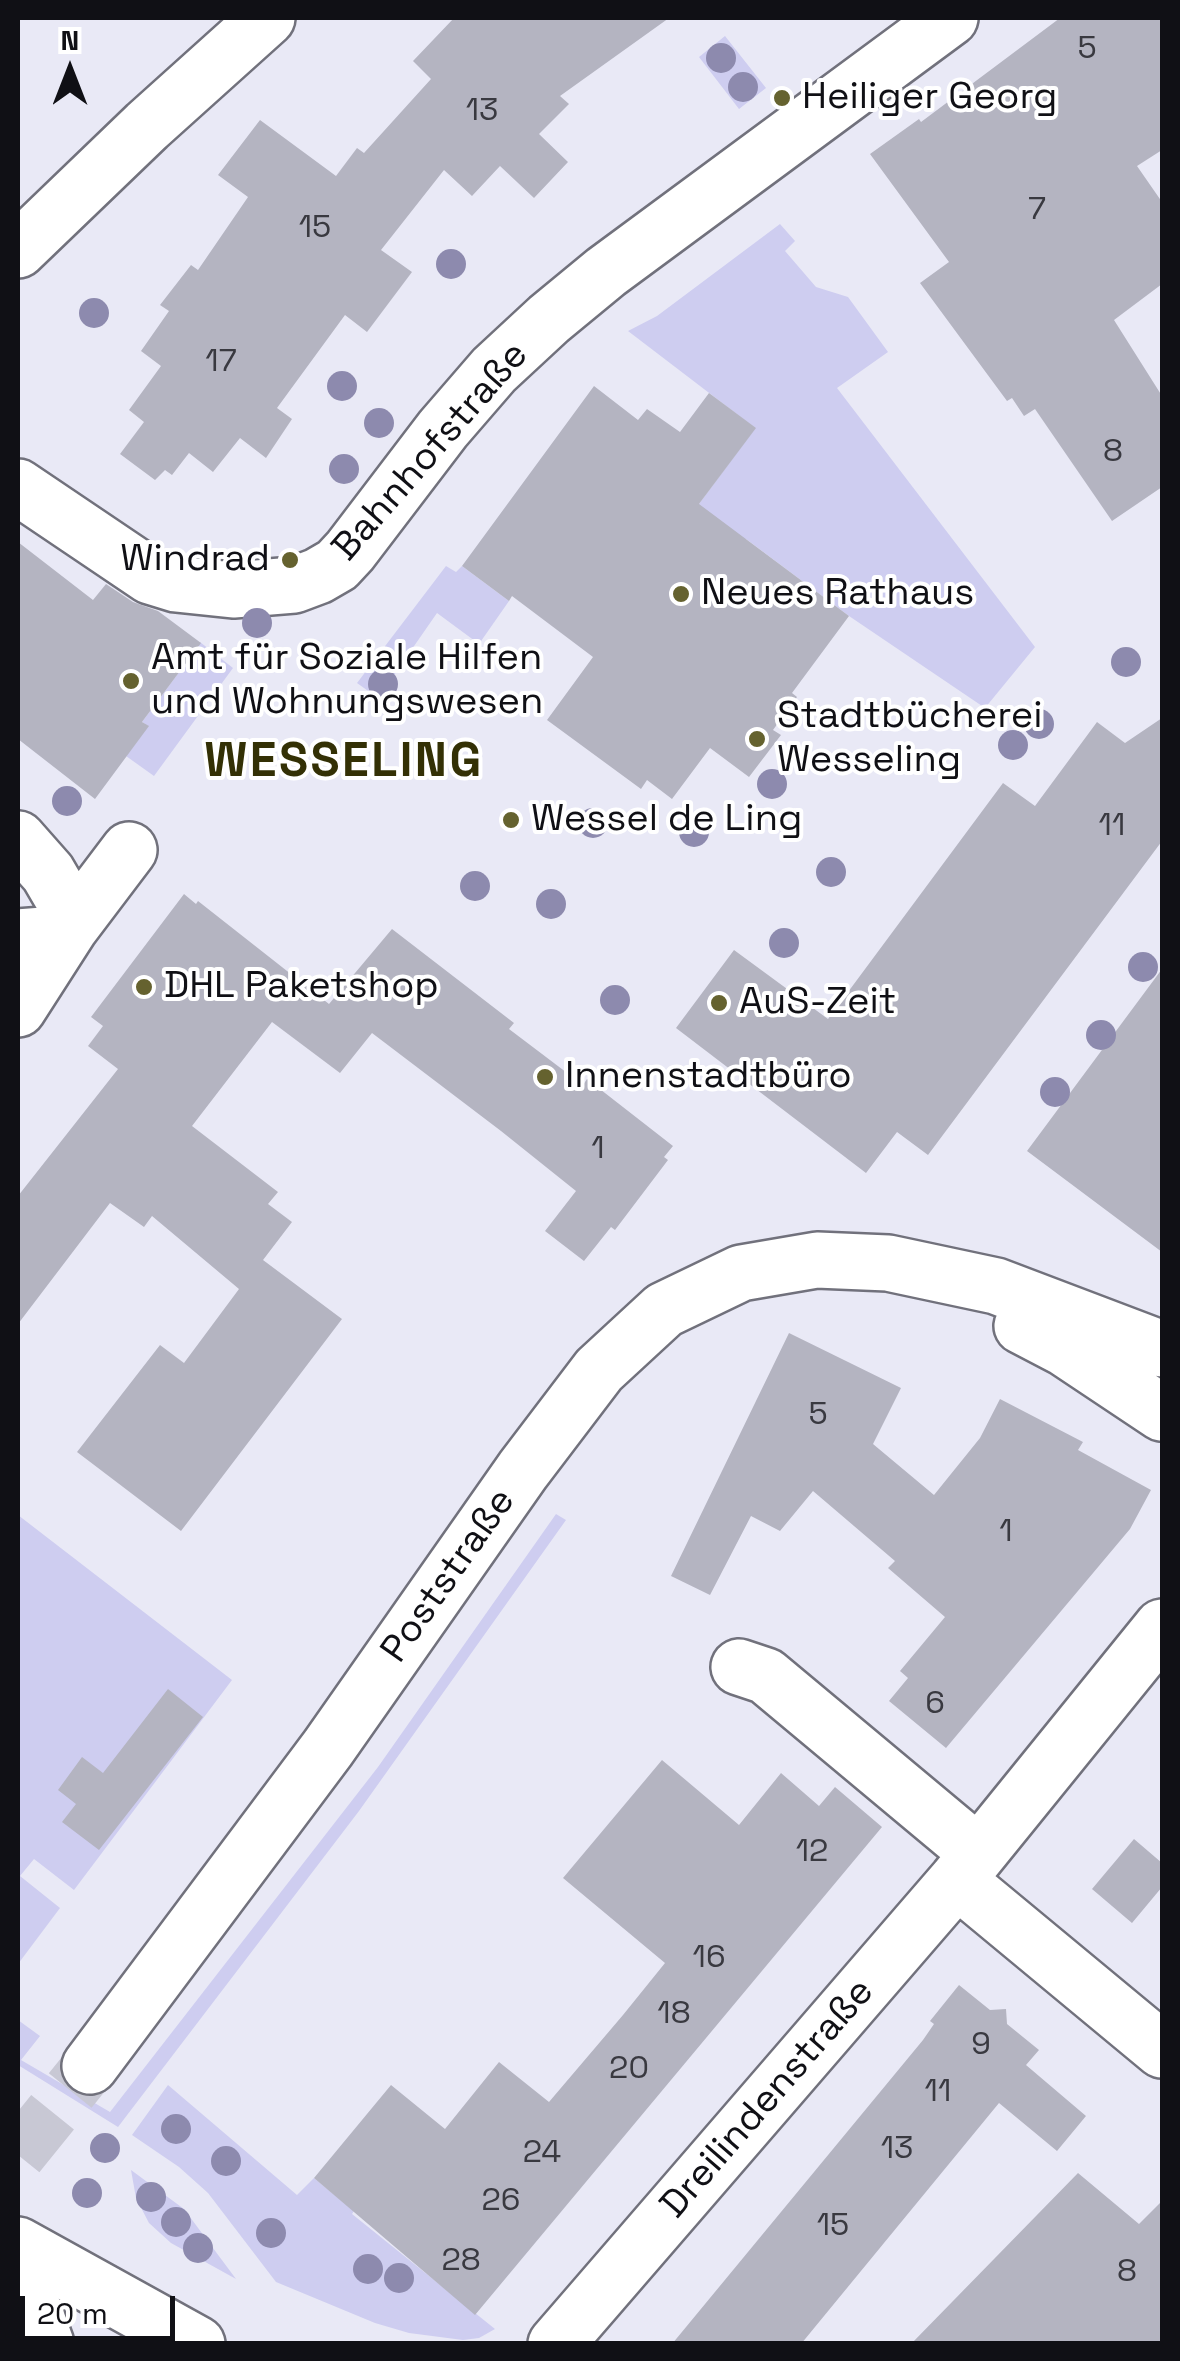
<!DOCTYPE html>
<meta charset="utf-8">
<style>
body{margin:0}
#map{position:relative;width:1180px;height:2361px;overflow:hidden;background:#e9e9f6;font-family:"Space Grotesk",sans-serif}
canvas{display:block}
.frame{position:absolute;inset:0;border:20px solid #101015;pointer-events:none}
.north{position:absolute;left:20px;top:20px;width:100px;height:100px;-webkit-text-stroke:8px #fff;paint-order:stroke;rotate:0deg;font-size:28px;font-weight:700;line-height:40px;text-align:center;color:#101015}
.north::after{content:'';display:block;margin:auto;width:35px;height:45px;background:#101015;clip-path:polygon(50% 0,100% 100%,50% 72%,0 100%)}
.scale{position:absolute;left:20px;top:2296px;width:155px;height:45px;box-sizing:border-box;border:5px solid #101015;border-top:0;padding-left:12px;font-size:30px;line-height:35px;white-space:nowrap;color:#101015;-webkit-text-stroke:8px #fff;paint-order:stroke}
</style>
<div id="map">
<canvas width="1180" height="2361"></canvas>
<div class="frame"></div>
<div class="north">N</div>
<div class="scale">20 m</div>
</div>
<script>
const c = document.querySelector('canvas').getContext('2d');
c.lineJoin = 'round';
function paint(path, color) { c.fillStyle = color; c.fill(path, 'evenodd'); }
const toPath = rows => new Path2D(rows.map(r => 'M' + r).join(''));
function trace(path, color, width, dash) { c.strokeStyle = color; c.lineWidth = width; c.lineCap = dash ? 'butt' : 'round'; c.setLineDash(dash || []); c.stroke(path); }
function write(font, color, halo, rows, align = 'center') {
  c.font = font + ' "Space Grotesk",sans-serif'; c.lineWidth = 8; c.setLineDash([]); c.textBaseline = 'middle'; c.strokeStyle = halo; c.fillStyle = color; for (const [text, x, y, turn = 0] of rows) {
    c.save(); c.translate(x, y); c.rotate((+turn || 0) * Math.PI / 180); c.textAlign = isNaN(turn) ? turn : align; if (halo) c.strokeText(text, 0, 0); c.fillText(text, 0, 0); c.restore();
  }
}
const green = toPath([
 [725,36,766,88,739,109,699,57],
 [780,224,795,241,785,251,816,287,848,297,888,352,837,388,1035,647,985,708,849,616,746,539,662,554,755,428,628,331,657,316],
 [446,566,456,572,462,566,509,601,479,644,437,613,378,698,357,683],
 [200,642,233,668,154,776,126,756,148,726,142,722,183,667,192,668,200,656,197,648],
 [556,1514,566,1520,359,1811,118,2127,18,2065,18,2020,40,2036,21,2060,110,2112,378,1767],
 [18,1515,232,1680,74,1890,34,1859,20,1876,60,1908,18,1964],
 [168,2085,297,2195,314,2178,354,2211,352,2214,495,2329,479,2338,463,2340,409,2333,375,2323,276,2282,208,2193,179,2167,132,2135],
 [131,2170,184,2209,236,2279,171,2243,149,2223,136,2198]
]);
const building = toPath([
 [454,18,669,18,560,96,569,104,539,134,568,162,534,198,500,166,472,196,444,170,381,250,412,272,367,332,345,315,277,408,292,419,266,458,240,438,213,472,189,453,172,475,165,470,155,480,120,454,144,422,129,410,161,366,141,351,169,311,160,305,191,265,198,270,248,197,218,175,260,120,336,176,357,148,364,153,431,79,413,61],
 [1060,18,1162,18,1162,150,1137,166,1162,202,1162,284,1114,320,1162,396,1162,487,1112,521,1035,409,1024,416,1012,398,1007,401,920,283,949,262,870,154,919,119,921,122],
 [594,386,638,420,647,409,680,432,709,393,756,428,699,504,849,616,792,693,797,697,773,730,781,735,749,777,710,748,672,799,647,780,641,789,547,720,593,657,512,596,509,601,462,566],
 [18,542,93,600,106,584,133,602,158,611,201,643,142,722,149,726,95,799,18,739],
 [1162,718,1162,841,928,1155,897,1132,866,1173,676,1028,734,950,828,1019,1003,783,1035,806,1097,722,1125,743],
 [184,894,196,904,198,901,329,1004,392,929,514,1023,509,1029,583,1085,587,1079,673,1146,664,1157,668,1160,615,1230,611,1227,584,1261,545,1231,576,1191,501,1131,372,1033,340,1073,272,1022,192,1126,278,1192,268,1204,292,1222,263,1260,342,1319,181,1531,77,1452,160,1345,184,1363,239,1289,152,1216,144,1227,110,1203,18,1324,18,1196,118,1069,88,1046,103,1026,91,1017],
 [1162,969,1162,1252,1027,1151],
 [789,1333,901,1388,873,1444,934,1495,980,1438,1000,1399,1083,1442,1078,1450,1151,1490,1130,1529,946,1748,889,1701,908,1678,900,1671,945,1617,888,1568,895,1561,813,1491,780,1531,751,1516,710,1595,671,1576],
 [168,1689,203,1717,99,1850,62,1822,76,1804,58,1790,82,1757,103,1773],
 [662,1760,739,1825,781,1773,819,1806,835,1787,882,1827,475,2315,314,2178,391,2085,445,2129,499,2062,549,2102,623,2015,665,1963,563,1878],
 [1134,1839,1162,1863,1162,1887,1132,1923,1092,1889],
 [959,1985,990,2010,1006,2009,1007,2024,1039,2050,1026,2065,1086,2116,1057,2151,999,2103,801,2344,672,2344,923,2040,934,2024,930,2021],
 [1078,2173,1139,2224,1162,2201,1162,2344,911,2344]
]);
const minorTunnel = toPath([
 [18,2155,90,2066]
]);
const minor = toPath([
 [18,250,147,126,267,18],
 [18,487,150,576,176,584,233,590,294,585,318,576,337,565,350,551,443,429,494,370,549,319,606,272,950,18],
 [18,839,48,873,69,909,70,919,70,928,57,934,18,937],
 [18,1009,70,928,129,850],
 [1022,1326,1066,1349,1162,1413],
 [739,1667,766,1676,978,1853],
 [957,1880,1162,2050],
 [90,2066,328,1748,523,1470,599,1370,664,1310,741,1273,817,1260,888,1263,996,1286,1162,1349],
 [18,2267,46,2344],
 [556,2344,957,1880,1162,1627]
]);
const major = toPath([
 [18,2245,197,2344]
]);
const trees = [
 [721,58],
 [743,87],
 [451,264],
 [94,313],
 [342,386],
 [379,423],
 [344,469],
 [257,623],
 [1126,662],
 [383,684],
 [1039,724],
 [1013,745],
 [772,784],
 [67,801],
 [593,823],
 [694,832],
 [831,872],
 [475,886],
 [551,904],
 [784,943],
 [1143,967],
 [615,1000],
 [1101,1035],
 [1055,1092],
 [176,2129],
 [105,2148],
 [226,2161],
 [87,2193],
 [151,2197],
 [176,2222],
 [271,2233],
 [198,2248],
 [368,2269],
 [399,2278]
];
const markers = [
 [782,98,10,"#65622f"],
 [290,560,10,"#65622f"],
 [681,594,10,"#65622f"],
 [131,681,10,"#65622f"],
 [757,739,10,"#65622f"],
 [511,820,10,"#65622f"],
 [144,987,10,"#65622f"],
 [719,1003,10,"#65622f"],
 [545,1077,10,"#65622f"]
];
const numberNames = [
 ["5",1087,49],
 ["13",482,111],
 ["7",1037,210],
 ["15",315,228],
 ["17",221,362],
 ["8",1113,452],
 ["11",1112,826],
 ["1",598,1149],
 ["5",818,1415],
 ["1",1006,1532],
 ["6",935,1704],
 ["12",812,1852],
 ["16",709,1958],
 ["18",674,2014],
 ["9",981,2045],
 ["20",629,2069],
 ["11",938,2092],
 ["13",897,2149],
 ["24",542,2153],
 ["26",501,2201],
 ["15",833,2226],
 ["28",461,2261],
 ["8",1127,2272]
];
const poiNames = [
 ["Heiliger Georg",802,98],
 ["Windrad",270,560,"right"],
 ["Neues Rathaus",701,594],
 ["Amt für Soziale Hilfen",151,659],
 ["und Wohnungswesen",151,703],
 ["Stadtbücherei",777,717],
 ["Wesseling",777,761],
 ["Wessel de Ling",531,820],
 ["DHL Paketshop",164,987],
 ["AuS-Zeit",739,1003],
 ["Innenstadtbüro",565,1077]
];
const streetNames = [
 ["Bahnhofstraße",431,452,-49],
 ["Poststraße",449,1576,-55],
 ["Dreilindenstraße",768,2099,-49]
];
const districtNames = [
 ["WESSELING",344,763]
];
paint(green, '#cecdf0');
paint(building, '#b4b4c1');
trace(minorTunnel, '#c8c8d4', 55, [55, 28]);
trace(minor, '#71717c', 60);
trace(major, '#71717c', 60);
trace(minor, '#fff', 55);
trace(major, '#fff', 55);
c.fillStyle = '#8d8aae';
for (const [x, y] of trees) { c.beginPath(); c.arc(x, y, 15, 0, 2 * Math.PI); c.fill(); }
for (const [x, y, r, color] of markers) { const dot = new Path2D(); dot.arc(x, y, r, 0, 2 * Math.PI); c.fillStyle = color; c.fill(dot); trace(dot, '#fff', 4); }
write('32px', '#393940', null, numberNames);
write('38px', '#101015', '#fff', poiNames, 'left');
write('38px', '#101015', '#fff', streetNames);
c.letterSpacing = '2.5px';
write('bold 48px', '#333005', '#fff', districtNames);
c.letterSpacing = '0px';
</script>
